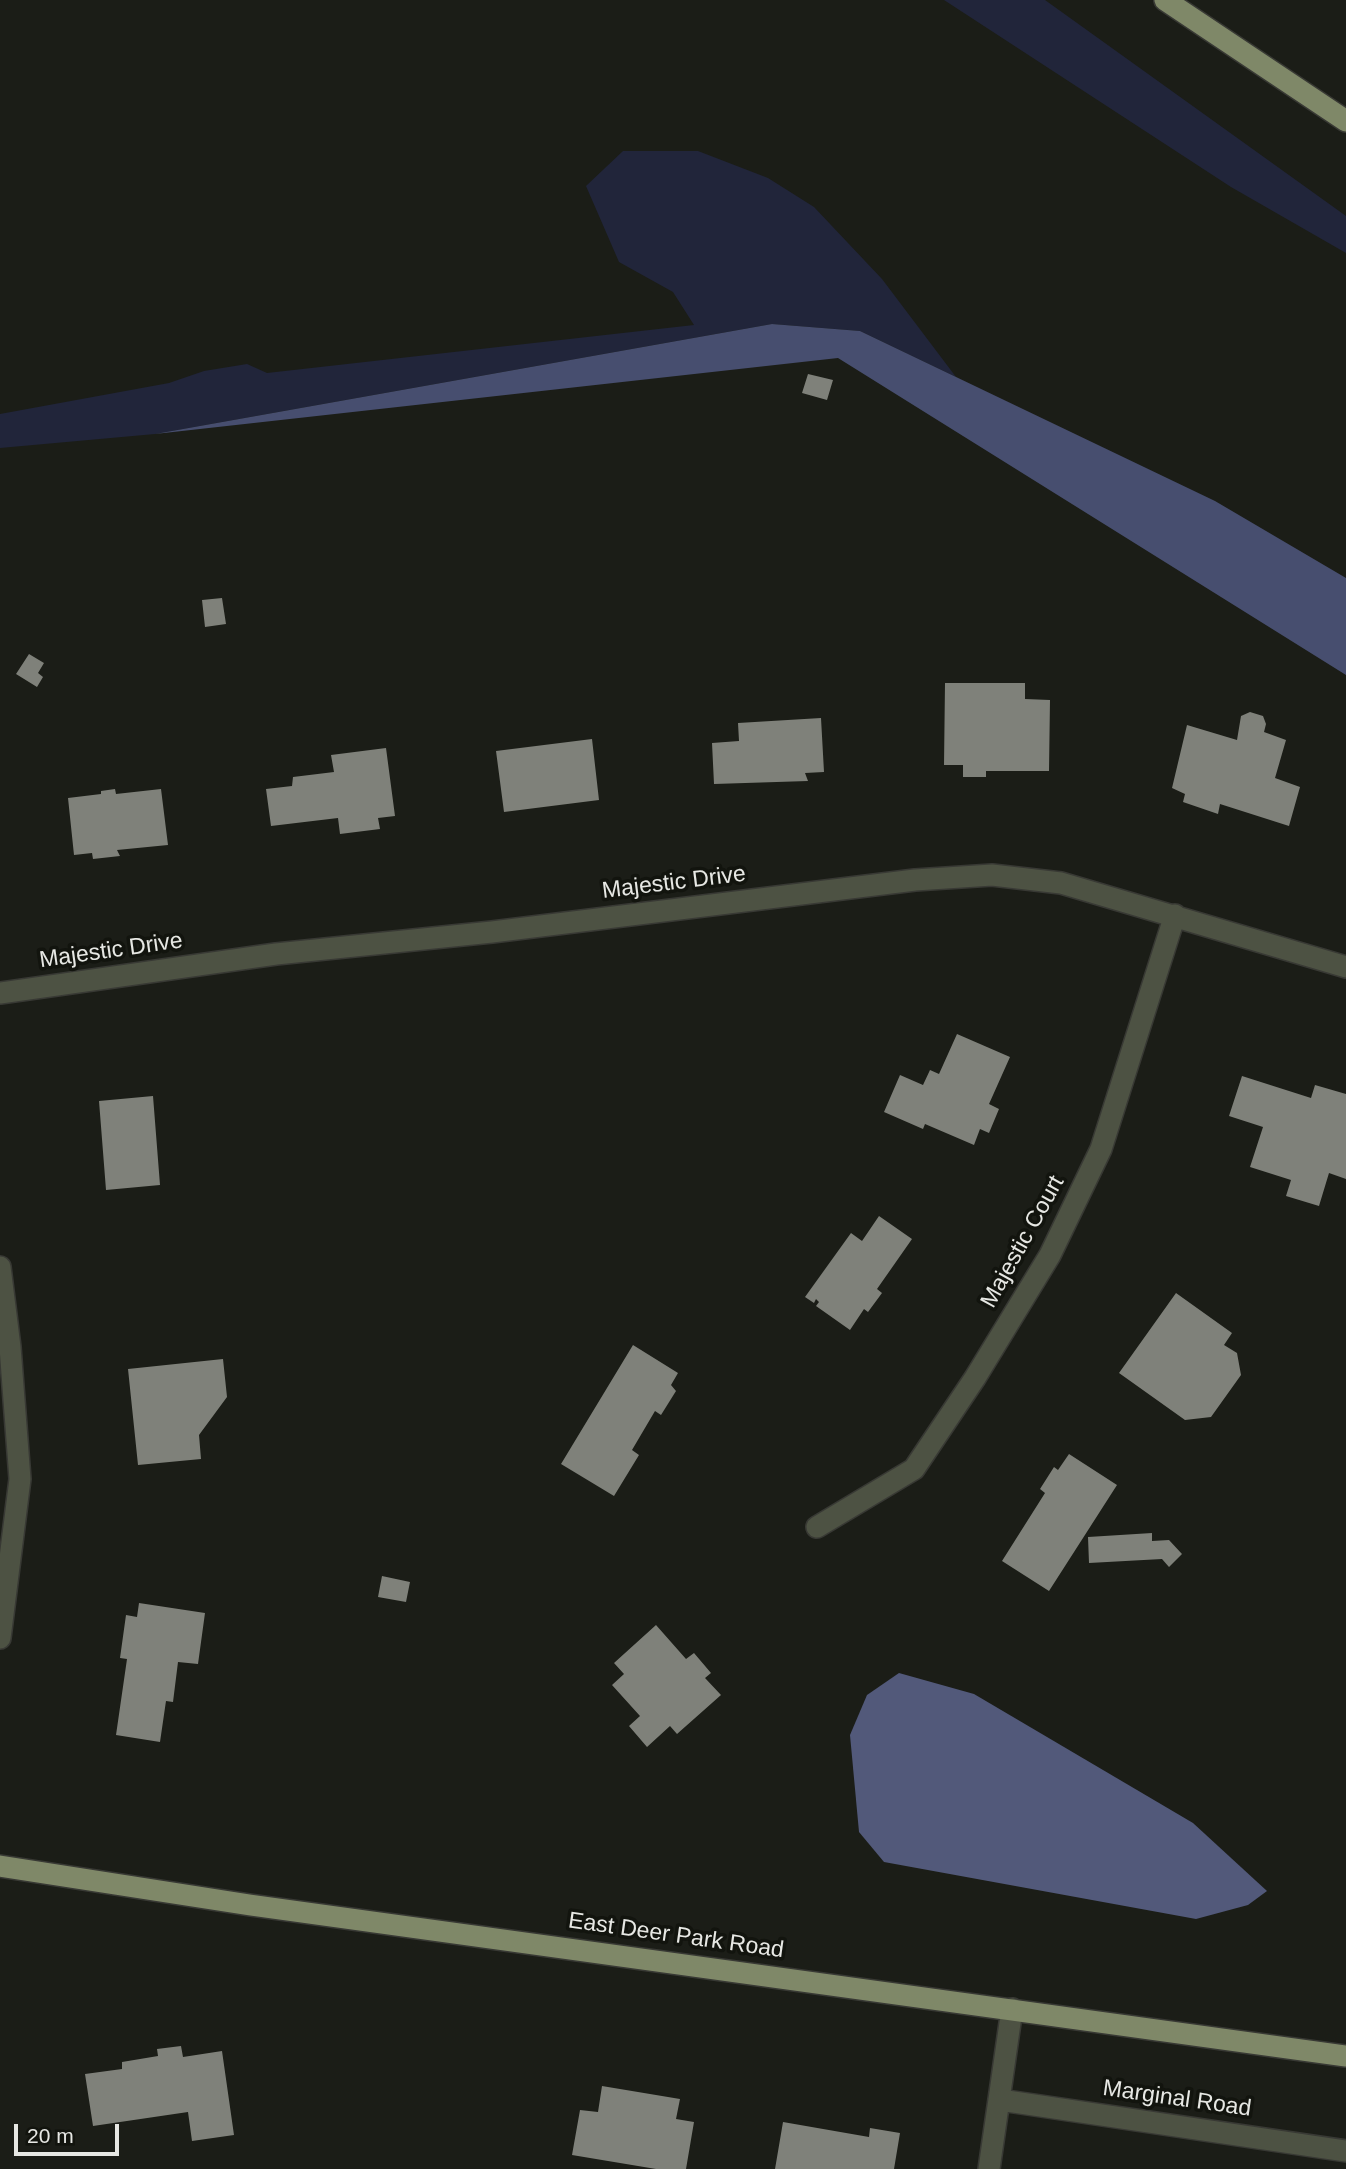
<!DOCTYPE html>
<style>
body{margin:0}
#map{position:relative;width:1346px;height:2169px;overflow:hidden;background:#1b1d17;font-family:Arial,sans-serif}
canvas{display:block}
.scale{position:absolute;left:14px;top:2124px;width:105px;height:32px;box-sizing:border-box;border:4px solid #e7e8e4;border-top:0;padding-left:9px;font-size:21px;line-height:24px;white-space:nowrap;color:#e7e8e4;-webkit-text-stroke:5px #12140e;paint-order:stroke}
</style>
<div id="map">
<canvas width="1346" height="2169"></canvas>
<div class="scale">20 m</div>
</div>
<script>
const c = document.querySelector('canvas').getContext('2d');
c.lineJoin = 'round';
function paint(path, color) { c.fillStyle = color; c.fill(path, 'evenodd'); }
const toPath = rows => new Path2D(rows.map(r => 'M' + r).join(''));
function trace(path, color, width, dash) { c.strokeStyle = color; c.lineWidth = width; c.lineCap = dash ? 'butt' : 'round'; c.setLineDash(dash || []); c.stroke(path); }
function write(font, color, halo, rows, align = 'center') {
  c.font = font + ' Arial,sans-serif'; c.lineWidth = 7; c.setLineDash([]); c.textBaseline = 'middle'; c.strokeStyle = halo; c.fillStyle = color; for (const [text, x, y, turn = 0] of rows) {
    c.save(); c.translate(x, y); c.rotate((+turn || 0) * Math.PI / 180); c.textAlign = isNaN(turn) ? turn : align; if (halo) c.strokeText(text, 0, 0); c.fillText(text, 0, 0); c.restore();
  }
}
const green = toPath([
 [944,0,1045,0,1346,216,1346,253,1231,187],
 [623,151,698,151,768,178,814,207,882,279,956,377,860,331,772,324,155,434,0,448,0,414,169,383,204,371,247,364,267,373,694,325,673,292,619,262,586,186]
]);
const forest = toPath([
 [772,324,860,331,1215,501,1346,578,1346,675,838,358,155,434]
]);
const water = toPath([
 [899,1673,974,1694,1193,1823,1267,1891,1248,1905,1196,1919,884,1862,859,1832,850,1735,867,1695]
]);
const building = toPath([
 [808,374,833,380,827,400,802,393],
 [222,598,226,624,205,627,202,600],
 [29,654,44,663,38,673,43,677,37,687,16,674],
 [945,683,1025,683,1025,699,1050,700,1049,771,986,771,986,777,963,777,963,765,944,765],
 [1250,712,1263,716,1266,724,1264,732,1286,740,1275,778,1300,787,1289,826,1220,804,1218,814,1183,802,1185,794,1172,788,1187,725,1237,740,1241,716],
 [821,718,824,772,805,773,808,781,714,784,712,743,739,741,738,723],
 [592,739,599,800,504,812,496,751],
 [386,748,395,816,378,818,380,829,340,834,338,818,271,826,266,789,292,786,293,777,334,772,331,755],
 [115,789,116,794,161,789,168,845,117,850,120,856,93,859,92,853,74,855,68,798,101,794,101,791],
 [957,1034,1010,1057,989,1104,999,1109,989,1133,980,1129,974,1145,925,1124,923,1129,884,1112,900,1075,923,1085,930,1070,939,1074],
 [1242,1076,1311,1098,1315,1085,1346,1094,1346,1179,1329,1173,1319,1206,1286,1196,1291,1180,1250,1167,1263,1127,1229,1116],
 [153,1096,160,1185,106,1190,99,1101],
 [879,1216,912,1239,877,1289,882,1293,868,1312,864,1309,850,1330,816,1306,819,1302,816,1299,814,1303,805,1297,851,1233,862,1241],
 [1176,1293,1232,1333,1224,1345,1237,1353,1241,1375,1211,1417,1185,1420,1119,1373],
 [633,1345,678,1373,671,1385,676,1391,661,1415,655,1411,632,1450,639,1455,614,1496,561,1464],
 [223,1359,227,1397,199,1435,201,1459,138,1465,128,1369],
 [1069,1454,1117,1485,1049,1591,1002,1561,1045,1493,1040,1489,1054,1467,1058,1470],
 [1152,1533,1152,1541,1169,1540,1182,1554,1169,1567,1162,1559,1089,1563,1088,1537],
 [382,1576,410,1582,406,1602,378,1597],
 [139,1603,205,1613,198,1664,178,1662,173,1702,166,1701,160,1742,116,1735,127,1659,120,1658,126,1615,137,1617],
 [656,1625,686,1659,694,1653,711,1673,705,1678,721,1695,677,1734,670,1726,647,1747,629,1726,640,1716,612,1685,624,1674,614,1663],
 [181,2046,183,2057,222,2051,234,2135,192,2141,188,2112,93,2126,85,2074,122,2069,122,2062,158,2056,157,2049],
 [602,2086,680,2099,676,2119,694,2122,686,2169,656,2169,572,2155,580,2110,598,2112],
 [783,2122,869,2137,870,2128,900,2133,894,2169,775,2169]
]);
const minor = toPath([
 [0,993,276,954,492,932,915,880,992,875,1061,883,1346,967],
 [0,1267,10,1347,20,1479,0,1638],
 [817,1527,914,1469,975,1378,1050,1255,1101,1149,1175,915],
 [1000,2100,1346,2151],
 [989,2169,1012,2009]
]);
const major = toPath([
 [1165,0,1346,121],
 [0,1866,250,1905,1346,2056]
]);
const streetNames = [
 ["Majestic Drive",674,883,-7],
 ["Majestic Drive",111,951,-8],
 ["Majestic Court",1023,1242,-61],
 ["East Deer Park Road",676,1936,8],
 ["Marginal Road",1177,2099,8]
];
paint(green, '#21253a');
paint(forest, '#474e6f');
paint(water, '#52597a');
paint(building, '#7f817a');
trace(minor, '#383934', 24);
trace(major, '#383934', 24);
trace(minor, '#4d5243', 21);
trace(major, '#7f8868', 21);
write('23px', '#e7e8e4', '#12140e', streetNames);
</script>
